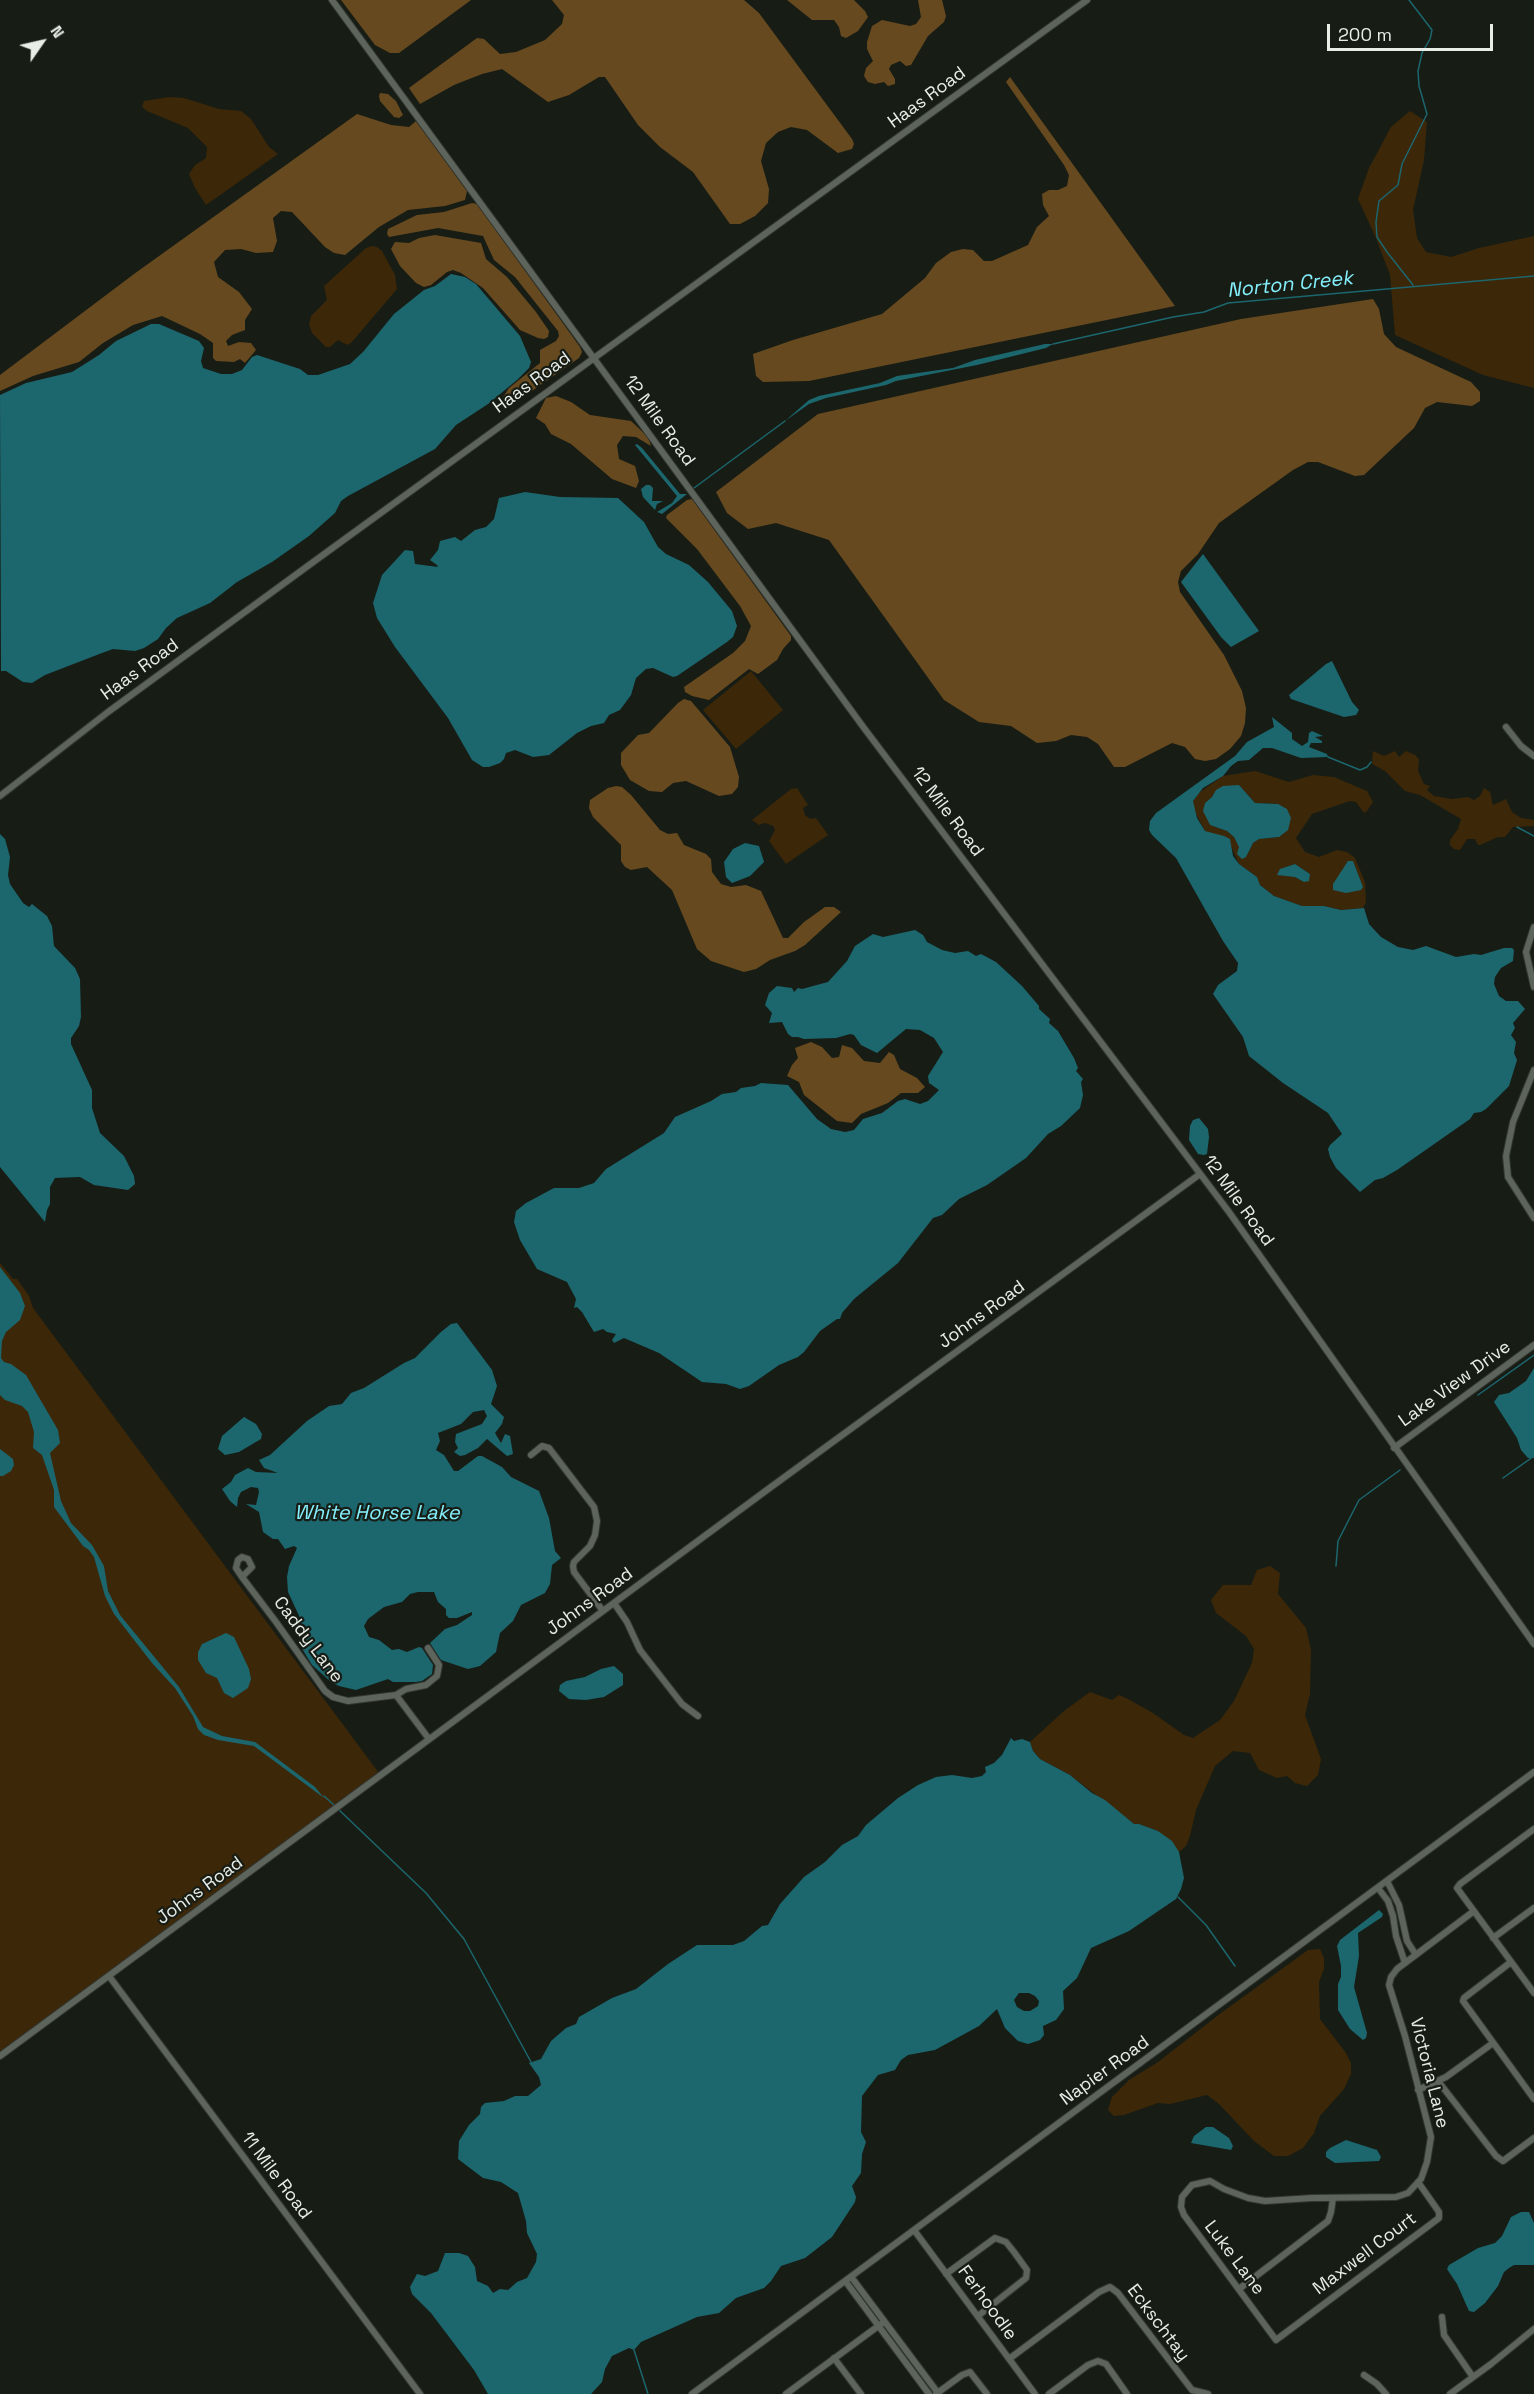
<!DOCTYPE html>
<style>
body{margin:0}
#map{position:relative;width:1534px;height:2394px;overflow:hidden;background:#171d15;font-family:"Space Grotesk",sans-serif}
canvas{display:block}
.north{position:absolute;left:12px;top:12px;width:60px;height:60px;-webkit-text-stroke:4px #171d15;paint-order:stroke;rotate:56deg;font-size:16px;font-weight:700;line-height:24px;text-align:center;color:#e8ede7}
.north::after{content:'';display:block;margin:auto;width:21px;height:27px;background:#e8ede7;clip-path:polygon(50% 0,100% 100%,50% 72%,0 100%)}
.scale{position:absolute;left:1327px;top:24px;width:166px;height:27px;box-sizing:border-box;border:3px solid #e8ede7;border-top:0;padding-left:8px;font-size:18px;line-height:21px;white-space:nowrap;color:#e8ede7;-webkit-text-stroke:4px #171d15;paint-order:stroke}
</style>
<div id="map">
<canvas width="1534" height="2394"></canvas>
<div class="north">N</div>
<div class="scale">200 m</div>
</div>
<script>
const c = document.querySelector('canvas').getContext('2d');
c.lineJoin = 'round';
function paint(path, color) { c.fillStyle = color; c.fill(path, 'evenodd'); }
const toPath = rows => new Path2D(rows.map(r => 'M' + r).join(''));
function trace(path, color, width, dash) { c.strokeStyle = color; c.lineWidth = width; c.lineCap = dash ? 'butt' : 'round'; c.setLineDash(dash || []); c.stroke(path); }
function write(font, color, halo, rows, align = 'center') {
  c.font = font + ' "Space Grotesk",sans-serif'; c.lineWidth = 4.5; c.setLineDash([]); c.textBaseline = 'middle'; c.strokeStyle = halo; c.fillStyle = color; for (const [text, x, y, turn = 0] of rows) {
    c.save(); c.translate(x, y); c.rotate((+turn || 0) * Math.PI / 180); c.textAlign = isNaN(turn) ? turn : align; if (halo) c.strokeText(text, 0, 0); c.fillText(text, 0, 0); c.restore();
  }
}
const green = toPath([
 [169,97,184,98,219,109,241,111,251,119,269,147,278,154,206,205,195,188,189,174,195,165,206,158,207,147,188,128,147,111,142,107,144,101],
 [1410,111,1427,122,1424,160,1413,210,1417,238,1426,252,1451,257,1479,248,1534,236,1534,388,1483,375,1395,335,1390,275,1376,238,1358,199,1369,168,1391,127],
 [372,246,377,247,382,251,395,275,397,289,351,343,347,345,338,340,330,347,326,347,312,333,309,324,311,316,327,300,324,286,366,248],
 [751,671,783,710,736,749,703,710],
 [1373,751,1384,756,1395,751,1399,757,1406,751,1415,755,1419,759,1418,771,1424,784,1430,786,1427,790,1434,796,1452,799,1468,797,1474,800,1480,796,1484,788,1490,792,1493,805,1506,799,1512,812,1521,818,1534,820,1534,826,1513,827,1505,837,1498,837,1480,845,1478,845,1475,839,1467,839,1460,850,1454,849,1450,845,1450,840,1458,829,1461,819,1420,795,1405,791,1385,771,1372,764],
 [1255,771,1289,782,1313,775,1334,777,1367,791,1373,802,1367,811,1364,813,1356,802,1350,801,1312,814,1296,838,1305,852,1319,857,1337,850,1347,852,1355,858,1365,882,1366,902,1363,908,1341,910,1324,906,1302,906,1274,896,1259,884,1257,877,1239,864,1229,842,1205,831,1193,808,1193,801,1200,792,1223,776],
 [1239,785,1255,803,1278,804,1279,837,1259,839,1253,843,1246,857,1234,837,1227,831,1210,825,1204,811,1205,803,1212,797],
 [1295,864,1310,874,1304,882,1281,869],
 [797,788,808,805,803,808,805,815,810,819,816,818,828,835,786,864,769,841,775,830,773,826,765,823,759,825,752,820,791,789],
 [0,1263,13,1279,17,1279,29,1296,33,1308,379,1773,0,2053],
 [1270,1566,1280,1573,1278,1594,1306,1628,1311,1650,1310,1694,1305,1715,1321,1759,1318,1775,1307,1786,1295,1783,1287,1776,1277,1778,1259,1770,1250,1753,1233,1751,1215,1766,1196,1810,1190,1836,1186,1846,1179,1852,1158,1831,1139,1824,1134,1824,1070,1775,1040,1759,1033,1751,1030,1742,1064,1711,1090,1692,1112,1700,1119,1695,1128,1699,1153,1713,1184,1735,1193,1738,1220,1720,1234,1701,1252,1663,1254,1649,1246,1636,1216,1613,1211,1600,1223,1585,1251,1585,1257,1570],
 [1320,1949,1324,1958,1324,1969,1319,1982,1320,2019,1346,2053,1351,2063,1351,2074,1344,2089,1320,2116,1314,2133,1303,2148,1288,2156,1274,2156,1254,2141,1219,2104,1207,2095,1170,2104,1158,2103,1124,2115,1114,2116,1108,2110,1112,2097,1129,2080,1158,2062,1221,2013,1308,1950]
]);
const forest = toPath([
 [341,0,471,0,399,53,390,53,375,45],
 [552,0,744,0,759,13,852,139,854,144,852,149,838,153,807,130,791,127,778,132,766,143,761,161,769,189,768,203,755,216,740,224,730,224,693,172,660,147,638,125,605,77,599,77,569,95,548,102,502,69,482,74,454,85,420,104,409,88,477,38,484,39,500,54,516,52,545,40,562,24,564,15],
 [787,0,854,0,865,11,868,17,858,31,846,38,841,36,839,27,834,20,812,20],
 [918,0,942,0,946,16,944,22,928,36,911,65,906,66,900,61,891,65,889,69,895,79,895,84,888,86,884,82,875,84,868,82,864,76,866,68,873,61,867,49,867,42,872,26,882,20,910,26,916,24,921,17],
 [1010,77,1175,306,809,381,763,382,756,376,753,354,793,340,882,314,925,278,936,263,951,252,963,249,973,250,984,261,992,261,1028,245,1037,227,1049,216,1043,205,1042,194,1049,190,1058,190,1067,186,1069,175,1064,165,1006,82],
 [380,93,388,94,396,101,403,115,399,118,394,117,380,101,379,96],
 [357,114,391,125,409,127,416,121,467,191,465,200,445,206,408,210,379,227,345,255,334,253,325,247,292,212,281,211,273,218,277,241,273,252,256,253,241,249,225,250,214,262,218,277,239,292,252,309,245,320,245,330,232,335,226,341,228,346,239,342,251,343,256,350,245,363,240,359,234,362,216,361,213,358,213,343,200,334,162,316,133,325,103,343,79,362,33,376,0,391,0,375,134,274],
 [472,203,477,204,580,347,582,352,579,358,509,407,506,407,502,404,503,397,509,388,540,363,540,350,556,341,559,336,558,331,515,277,494,260,483,236,438,228,389,237,387,234,388,229,417,215,444,212],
 [435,235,481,243,486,259,507,277,536,312,549,331,548,337,544,339,538,338,520,330,483,288,461,273,453,270,447,272,431,285,424,287,416,283,400,266,391,249,395,242,409,243,419,238],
 [1373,299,1379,309,1384,334,1396,347,1471,382,1480,392,1480,401,1472,406,1437,402,1425,408,1414,428,1364,475,1355,476,1318,462,1308,462,1293,470,1219,523,1198,554,1181,571,1178,582,1180,592,1224,655,1242,691,1246,708,1245,723,1241,736,1230,749,1216,759,1205,761,1195,759,1185,747,1172,743,1125,767,1114,767,1098,744,1087,737,1071,735,1056,741,1037,743,1011,726,979,722,944,700,829,540,776,523,748,529,727,513,716,492,818,414,1241,319],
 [556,396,571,402,590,415,631,421,648,437,651,446,636,437,623,436,617,445,619,459,635,466,639,481,636,488,612,479,571,444,551,434,545,424,536,418,546,398],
 [692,499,791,636,791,640,783,649,777,660,758,674,749,669,709,700,692,696,685,692,684,687,733,653,745,641,751,626,740,606,697,549,666,518,667,515,687,500],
 [684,699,691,701,730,747,739,777,738,787,732,794,719,796,686,781,673,783,662,792,649,791,630,780,621,765,621,753,638,735,649,733,678,703],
 [616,786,622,787,631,795,660,830,668,834,677,833,684,845,706,854,711,859,712,872,721,884,731,887,746,885,761,891,783,938,788,938,804,922,825,907,834,907,841,912,805,945,795,951,770,960,756,969,744,972,711,961,697,949,672,890,647,867,631,870,625,867,621,861,621,845,593,817,589,808,590,800,608,788],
 [811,1042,822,1047,832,1058,839,1057,842,1045,852,1048,864,1061,880,1063,889,1052,894,1055,900,1069,917,1078,925,1087,918,1093,901,1093,888,1103,861,1114,852,1123,837,1121,804,1095,799,1082,787,1076,792,1065,798,1058,795,1048]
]);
const water = toPath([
 [451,274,465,277,476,284,520,336,531,362,529,368,517,380,488,404,456,425,435,449,348,496,341,501,335,513,309,536,272,562,237,582,210,603,177,618,166,628,158,639,144,648,135,651,113,649,102,653,45,675,32,683,23,682,6,671,1,671,0,395,26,383,72,372,99,355,116,341,151,324,159,324,199,341,204,348,201,361,203,368,221,374,232,374,242,370,252,357,257,355,300,369,308,375,318,375,350,364,363,352,394,314,424,290,435,286],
 [1045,344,1053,344,1046,348,977,365,896,381,886,385,826,398,809,404,785,421,809,400,819,396,880,383,897,376,953,368,975,360],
 [637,444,642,448,680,494,687,494,662,514,657,512,672,503,677,496,635,445],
 [646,485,650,485,653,488,652,501,663,501,657,504,655,510,643,497,641,489],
 [525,492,560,497,618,498,644,522,658,547,666,554,689,565,708,582,732,611,737,626,733,637,727,642,677,676,673,677,653,668,646,669,636,678,631,695,620,710,609,715,604,723,591,726,577,733,549,755,533,757,515,750,506,753,504,759,500,763,489,767,483,767,472,760,448,718,395,647,377,618,373,603,382,575,405,550,413,551,415,564,438,567,437,565,430,560,438,550,440,541,455,537,461,541,475,530,486,527,494,519,499,498],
 [1203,554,1259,631,1231,647,1221,637,1181,582],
 [1332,661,1352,702,1359,710,1356,715,1344,717,1291,699,1289,695,1326,664],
 [1272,717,1292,733,1292,739,1302,746,1308,742,1309,733,1312,731,1323,736,1315,737,1322,741,1322,743,1311,743,1309,747,1327,754,1328,757,1301,758,1272,748,1263,748,1249,760,1238,761,1231,766,1223,776,1203,788,1193,801,1197,818,1205,831,1224,836,1230,839,1233,856,1239,864,1257,877,1260,885,1274,896,1302,906,1324,906,1341,910,1364,908,1369,924,1381,937,1398,947,1413,950,1426,946,1456,957,1474,954,1481,955,1504,948,1512,948,1514,950,1513,961,1501,968,1495,977,1494,984,1499,996,1506,1001,1518,1001,1525,1009,1513,1023,1515,1028,1511,1035,1516,1042,1514,1053,1517,1060,1509,1086,1486,1109,1481,1112,1474,1113,1470,1119,1397,1170,1383,1178,1375,1180,1360,1192,1336,1168,1330,1157,1328,1149,1330,1145,1342,1134,1328,1113,1283,1083,1249,1056,1243,1037,1213,994,1218,985,1237,971,1238,963,1223,941,1176,858,1152,835,1149,830,1150,821,1156,813,1235,756,1247,742,1274,727],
 [1239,785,1255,803,1278,804,1287,809,1291,818,1288,830,1279,837,1259,839,1253,843,1246,857,1242,859,1237,854,1239,847,1234,837,1227,831,1210,825,1203,811,1205,803,1212,797,1216,790,1223,786],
 [0,834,5,839,10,857,8,875,10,884,23,903,29,907,32,904,47,916,52,926,54,946,75,968,80,979,81,1017,79,1026,71,1038,71,1044,92,1090,92,1108,100,1133,124,1156,134,1176,135,1184,128,1190,94,1185,80,1177,55,1178,50,1187,50,1204,47,1210,45,1222,0,1167],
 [745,843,759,846,764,862,750,876,732,883,726,877,724,862,733,849],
 [1348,861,1353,861,1363,887,1361,890,1346,893,1333,890,1333,884],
 [1295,864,1310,874,1309,881,1304,882,1295,877,1277,875,1280,869],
 [915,930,923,935,927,942,942,950,955,953,968,951,976,956,981,954,996,962,1022,986,1039,1006,1039,1009,1050,1019,1049,1023,1058,1031,1074,1058,1078,1068,1076,1071,1083,1079,1081,1082,1083,1095,1080,1108,1061,1126,1048,1134,1026,1158,987,1185,959,1199,942,1215,933,1218,898,1263,854,1299,842,1313,840,1319,837,1319,820,1331,804,1352,798,1357,779,1365,749,1386,740,1389,726,1384,702,1382,659,1353,624,1338,614,1343,612,1340,616,1334,607,1332,603,1329,594,1332,582,1312,577,1307,574,1308,576,1299,567,1282,537,1269,520,1240,514,1222,516,1211,526,1203,554,1188,579,1188,594,1183,606,1169,664,1133,675,1117,711,1101,722,1094,736,1092,741,1088,755,1086,761,1083,788,1085,817,1119,831,1129,845,1132,854,1130,863,1119,882,1113,898,1101,905,1099,920,1104,928,1101,939,1090,929,1083,928,1076,943,1052,934,1038,920,1030,906,1029,877,1053,861,1045,854,1035,850,1034,836,1038,804,1039,798,1037,792,1037,788,1034,782,1022,769,1023,772,1013,765,1005,769,993,777,986,792,988,794,992,798,988,802,989,828,982,847,961,855,946,873,934,883,937],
 [1199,1118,1208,1129,1209,1137,1207,1154,1204,1155,1198,1154,1189,1140,1190,1126,1193,1120],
 [0,1267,20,1293,25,1306,20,1320,6,1332,2,1341,1,1358,4,1362,11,1364,26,1375,58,1430,60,1443,50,1453,61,1501,71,1523,92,1545,104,1566,108,1591,120,1615,179,1687,203,1727,222,1736,255,1742,315,1787,324,1798,254,1746,218,1740,204,1735,198,1729,193,1716,175,1688,152,1663,114,1614,105,1596,94,1557,89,1550,83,1546,54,1507,54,1490,42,1455,33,1448,34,1432,28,1412,22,1406,5,1400,0,1395],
 [457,1323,492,1370,497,1386,491,1404,504,1417,502,1424,495,1433,501,1443,505,1434,510,1436,513,1454,507,1456,487,1439,478,1448,465,1455,460,1456,454,1452,458,1448,455,1442,456,1434,482,1424,487,1416,484,1410,473,1412,461,1424,438,1433,440,1441,436,1450,444,1455,454,1471,458,1471,478,1456,482,1456,502,1467,511,1477,539,1491,549,1518,555,1551,561,1558,552,1565,550,1584,545,1593,521,1605,513,1621,500,1633,496,1652,480,1666,468,1669,441,1660,430,1643,445,1629,457,1625,472,1615,472,1612,457,1618,449,1618,446,1615,446,1609,438,1602,434,1592,418,1592,410,1594,402,1602,384,1607,368,1619,364,1626,369,1637,379,1640,392,1650,399,1649,407,1652,419,1647,422,1648,433,1665,432,1674,422,1681,416,1682,393,1682,388,1679,356,1690,339,1686,331,1682,312,1665,301,1647,301,1620,288,1592,287,1577,289,1566,297,1548,294,1546,285,1549,278,1539,273,1539,263,1532,259,1512,246,1504,256,1505,259,1492,258,1488,251,1487,241,1492,238,1498,237,1507,230,1501,222,1489,231,1482,235,1475,248,1468,256,1472,278,1473,264,1468,259,1460,270,1455,307,1421,329,1406,342,1404,351,1393,364,1388,404,1363,415,1358,441,1332,451,1324],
 [1534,1368,1534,1458,1528,1458,1521,1450,1517,1438,1494,1402,1499,1395,1509,1393,1526,1381],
 [244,1417,256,1424,262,1434,261,1439,239,1452,225,1455,218,1449,222,1436],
 [0,1449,13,1459,14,1465,11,1471,3,1476,0,1476],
 [226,1633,234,1637,249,1669,251,1679,248,1688,233,1698,224,1693,217,1678,206,1673,198,1660,198,1652,202,1644],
 [614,1666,623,1674,623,1685,604,1697,586,1700,569,1699,559,1691,560,1685,566,1681,585,1677,601,1669],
 [1011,1738,1014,1741,1022,1739,1030,1742,1033,1751,1040,1759,1070,1775,1092,1793,1105,1800,1134,1824,1139,1824,1158,1831,1172,1841,1179,1852,1184,1878,1181,1889,1176,1899,1129,1931,1091,1948,1077,1978,1063,1991,1064,2009,1056,2020,1043,2026,1044,2035,1040,2040,1028,2044,1018,2041,1005,2028,997,2009,979,2026,935,2050,908,2055,901,2060,895,2070,878,2075,862,2096,861,2132,866,2142,862,2154,861,2173,852,2186,856,2197,855,2202,832,2237,805,2258,781,2266,771,2281,764,2288,736,2298,719,2313,697,2317,641,2342,634,2350,629,2348,612,2356,605,2369,602,2382,591,2394,488,2394,474,2370,431,2313,412,2294,410,2287,417,2274,425,2276,438,2271,445,2253,459,2253,468,2256,475,2267,477,2281,488,2286,493,2293,500,2289,508,2290,517,2282,527,2278,536,2262,537,2254,527,2233,526,2221,518,2193,501,2182,483,2178,458,2159,459,2141,469,2125,480,2114,481,2107,485,2103,504,2101,515,2096,528,2096,541,2085,539,2077,529,2063,541,2059,551,2041,566,2028,576,2024,579,2017,612,1998,636,1989,668,1964,697,1945,733,1945,744,1941,762,1926,768,1925,780,1904,804,1877,825,1862,842,1845,858,1836,866,1825,898,1798,918,1785,936,1777,952,1775,972,1778,982,1776,986,1772,985,1767,994,1763,1002,1755],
 [1019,1993,1029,1993,1035,1996,1039,2001,1038,2006,1030,2011,1024,2011,1017,2007,1014,2000],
 [1379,1910,1383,1914,1382,1917,1358,1933,1359,1956,1354,1987,1367,2033,1366,2038,1363,2040,1350,2029,1338,2010,1338,1984,1341,1977,1341,1966,1337,1946,1340,1940],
 [1206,2127,1213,2127,1229,2138,1233,2146,1231,2150,1191,2143,1194,2136],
 [1346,2140,1377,2150,1381,2157,1379,2161,1335,2163,1326,2157,1326,2152,1330,2148],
 [1521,2212,1529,2212,1534,2223,1534,2265,1514,2265,1509,2268,1504,2272,1498,2286,1485,2303,1474,2312,1469,2311,1457,2284,1447,2269,1449,2265,1478,2248,1495,2243,1502,2236,1511,2217]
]);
const stream = toPath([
 [1409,0,1432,30,1430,39,1422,53,1418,71,1419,86,1427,114,1402,164,1398,185,1379,201,1376,222,1377,237,1387,252,1413,285],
 [1053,344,1173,317,1204,312,1228,303,1534,276],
 [694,488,785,421],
 [1328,757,1360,770,1367,767,1371,762],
 [1517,827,1534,836],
 [1478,1395,1534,1355],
 [1503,1478,1534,1456],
 [1336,1566,1338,1541,1359,1500,1400,1470],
 [324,1796,334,1805],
 [337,1808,426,1893,464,1939,531,2062],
 [1178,1897,1206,1925,1235,1966],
 [634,2350,648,2394]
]);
const minor = toPath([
 [332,0,864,728,1229,1212,1534,1644],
 [1506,727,1521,746,1534,756],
 [0,796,108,712,316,560,1087,0],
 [1534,927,1526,952,1534,987],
 [1534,1070,1513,1122,1506,1156,1508,1177,1534,1218],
 [1394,1448,1534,1345],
 [531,1455,542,1446,549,1448,594,1507,597,1521,595,1535,590,1546,574,1562,573,1566,574,1572,603,1611],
 [242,1577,252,1567,248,1559,242,1557,238,1560,236,1568,242,1577,276,1622,325,1691,333,1697,348,1701,396,1695,429,1739],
 [614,1603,627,1622,640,1650,682,1704,698,1716],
 [396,1695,406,1689,426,1685,437,1676,439,1665,428,1648],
 [1534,1829,1460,1884,1457,1888,1534,1993],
 [1387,1881,1399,1905,1407,1941,1416,1955],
 [1378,1888,1388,1901,1393,1916,1396,1936,1405,1963],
 [1493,1938,1534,1908],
 [1511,1962,1464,1998,1463,2001,1534,2099],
 [109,1976,420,2394],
 [0,2056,771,1487,1200,1174],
 [1438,2081,1496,2156,1503,2161,1534,2138],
 [1418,2090,1446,2077,1493,2043],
 [1418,2182,1439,2212,1439,2218,1276,2340,1184,2215,1181,2207,1182,2197,1192,2185,1210,2181,1224,2189,1248,2198,1265,2201,1312,2198,1396,2197,1408,2193,1421,2179,1427,2162,1431,2137,1405,2036,1389,1985,1391,1977,1397,1969,1474,1911],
 [914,2230,1035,2394],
 [946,2274,995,2238,1006,2242,1014,2252,1027,2270,1026,2278,978,2316],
 [852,2278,938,2393],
 [846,2282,929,2394],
 [1239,2289,1328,2221,1331,2212,1333,2198],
 [1442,2317,1444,2335,1473,2377],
 [834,2358,861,2394],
 [1009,2359,1099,2292,1110,2287,1118,2293,1192,2390,1208,2394],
 [1364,2375,1377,2384,1386,2394],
 [692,2394,1534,1772],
 [786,2394,881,2324],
 [936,2394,962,2375,970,2372,987,2394],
 [1049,2394,1088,2365,1098,2361,1106,2364,1127,2394],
 [1450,2394,1491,2364,1534,2329]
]);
const streetNames = [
 ["Haas Road",927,98,-36],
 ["Haas Road",532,383,-36],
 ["12 Mile Road",659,421,54],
 ["Haas Road",140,670,-36],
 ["12 Mile Road",947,812,53],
 ["12 Mile Road",1238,1201,54],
 ["Johns Road",982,1315,-36],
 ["Lake View Drive",1455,1384,-36],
 ["Johns Road",590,1602,-36],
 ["Caddy Lane",308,1640,53],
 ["Johns Road",200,1891,-36],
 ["Napier Road",1105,2071,-36],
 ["Victoria Lane",1429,2073,76],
 ["11 Mile Road",276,2176,53],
 ["Maxwell Court",1365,2254,-37],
 ["Luke Lane",1234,2258,53],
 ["Ferhoodle",987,2303,54],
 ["Eckschtay",1158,2323,53]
];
const waterNames = [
 ["Norton Creek",1290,285,-6],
 ["White Horse Lake",377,1514]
];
paint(green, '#3c2708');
paint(forest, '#67491f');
paint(water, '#1c666e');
trace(stream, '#1c666e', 1.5);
trace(minor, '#323631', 8);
trace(minor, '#5d645b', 6);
write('18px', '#e8ede7', '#171d15', streetNames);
write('italic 20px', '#85f0fd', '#171d15', waterNames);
</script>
